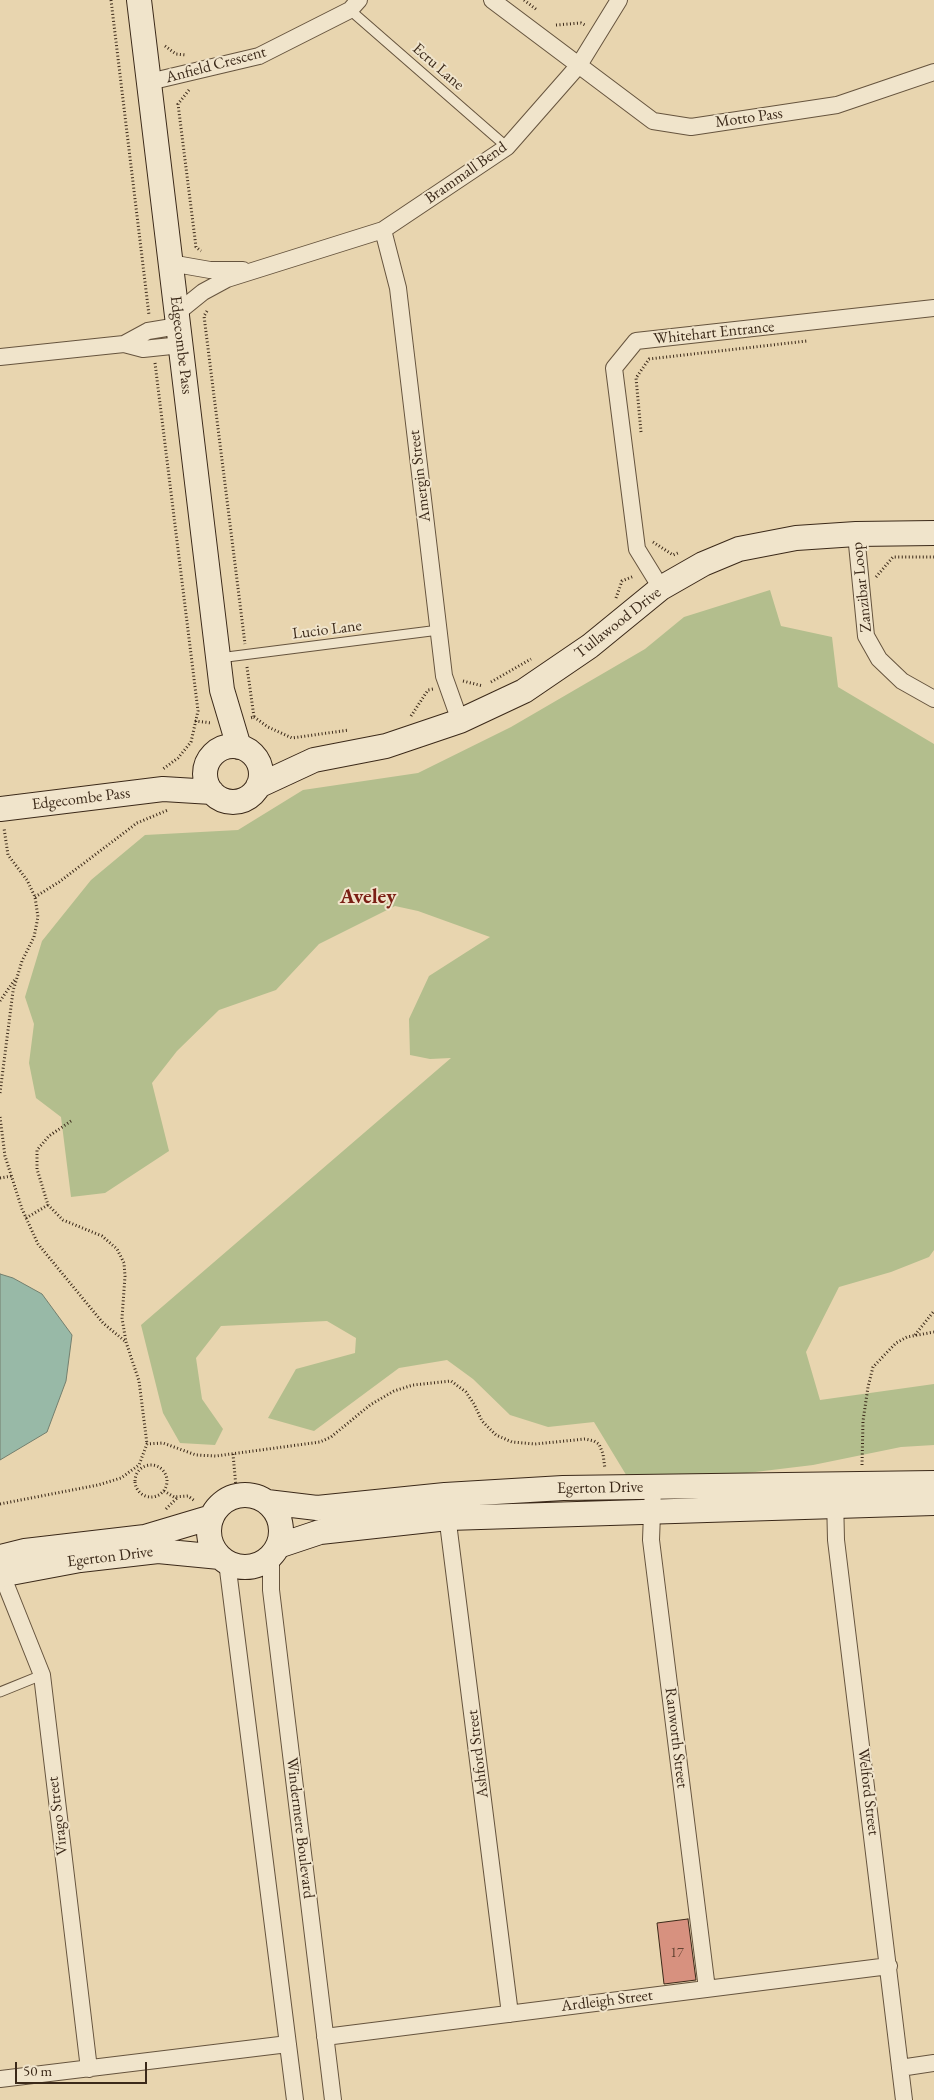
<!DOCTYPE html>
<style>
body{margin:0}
#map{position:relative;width:934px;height:2100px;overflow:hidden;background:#e8d5af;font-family:"EB Garamond",serif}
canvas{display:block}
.scale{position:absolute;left:15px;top:2062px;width:132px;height:22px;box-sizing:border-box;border:2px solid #3b2919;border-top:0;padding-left:6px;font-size:15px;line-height:18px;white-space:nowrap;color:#3b2919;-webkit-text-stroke:4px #f0e4cb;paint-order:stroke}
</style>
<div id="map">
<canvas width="934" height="2100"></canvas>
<div class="scale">50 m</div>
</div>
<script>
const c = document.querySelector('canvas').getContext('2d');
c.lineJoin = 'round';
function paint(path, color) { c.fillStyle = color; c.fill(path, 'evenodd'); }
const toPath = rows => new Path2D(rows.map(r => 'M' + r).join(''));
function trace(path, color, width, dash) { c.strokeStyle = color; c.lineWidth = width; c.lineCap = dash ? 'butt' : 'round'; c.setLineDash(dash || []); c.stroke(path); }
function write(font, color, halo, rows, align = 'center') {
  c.font = font + ' "EB Garamond",serif'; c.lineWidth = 4; c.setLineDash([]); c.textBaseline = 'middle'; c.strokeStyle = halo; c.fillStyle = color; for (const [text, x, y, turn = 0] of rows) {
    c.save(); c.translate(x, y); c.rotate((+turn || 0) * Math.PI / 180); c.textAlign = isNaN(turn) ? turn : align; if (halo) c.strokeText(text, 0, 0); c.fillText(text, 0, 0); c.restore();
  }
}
const green = toPath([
 [770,590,781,626,832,637,838,687,934,744,934,1250,929,1257,891,1272,839,1287,806,1352,820,1400,934,1384,934,1445,901,1447,813,1465,689,1480,628,1478,594,1422,548,1427,510,1415,473,1379,447,1360,399,1368,314,1431,268,1418,296,1369,355,1353,356,1338,327,1321,221,1326,196,1358,202,1399,223,1429,215,1445,180,1443,163,1413,141,1325,451,1058,430,1059,410,1055,409,1019,429,976,490,937,418,911,395,906,319,944,276,990,219,1010,177,1051,152,1083,169,1151,105,1193,71,1197,61,1117,36,1098,29,1063,34,1024,25,997,42,941,91,880,145,835,238,830,303,790,418,773,511,727,645,649,684,617]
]);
const water = toPath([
 [0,1274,13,1278,42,1294,72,1335,66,1381,47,1432,0,1460,0,1274]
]);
const building = toPath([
 [688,1919,696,1980,664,1984,657,1923,688,1919]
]);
const path = toPath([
 [111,0,149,315],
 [524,0,537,10],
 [556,25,581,23,585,25],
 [165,46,176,54,186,55],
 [189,90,178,104,196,247,201,251],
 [207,311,204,316,245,644],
 [155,363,198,711,191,742,178,758,163,769],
 [641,432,636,378,649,359,807,341],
 [653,542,673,555,678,553],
 [876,577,893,557,934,557],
 [616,598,622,581,634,576],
 [247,667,254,717,250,718],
 [463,681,483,686],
 [491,682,531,659],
 [411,716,428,690,433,689],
 [254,717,268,727,292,738,349,730],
 [195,721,212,723],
 [224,807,232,808,250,804],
 [35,897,59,882,137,823,168,810],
 [0,1001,16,978],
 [0,1093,13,991,22,961,34,937,38,917,35,897,27,880,8,855,4,828],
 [0,1117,5,1156,22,1209,38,1244,103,1323,126,1342],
 [71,1121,49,1136,37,1150,37,1169,48,1205,63,1220,102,1236,117,1249,124,1263,125,1276,122,1318,126,1342,139,1381,147,1444],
 [0,1178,12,1176],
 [26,1218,48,1205],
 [915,1335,934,1311],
 [233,1454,236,1487],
 '135 1481a16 16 0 1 1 32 0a16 16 0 1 1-32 0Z',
 [862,1465,863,1421,868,1387,873,1367,896,1343,907,1337,934,1332],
 [164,1491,174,1497,188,1496,195,1501],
 [217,1499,228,1490,236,1487,254,1490],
 [0,1504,98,1485,121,1478,139,1465,147,1444,163,1443,196,1455,216,1456,320,1442,331,1437,370,1405,394,1391,413,1385,451,1381,466,1392,474,1404,482,1421,496,1435,512,1442,535,1444,585,1439,594,1441,599,1444,603,1454,605,1469],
 [166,1509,178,1497]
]);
const lane = toPath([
 [350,10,507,147],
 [219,658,439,630],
 [0,1692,42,1675]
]);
const street = toPath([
 [492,0,653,121,691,127,837,105,934,72],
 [149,82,259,56,350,10,359,0],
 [383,230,398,288,444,676,460,721],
 [170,263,210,270,243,270],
 [177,313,203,292,227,279,383,230,507,147,579,65,619,0],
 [124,344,148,331,178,326],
 [0,357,124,344,143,349,181,345],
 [856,534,866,636,879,659,902,681,934,699],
 [661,588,637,549,614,368,636,341,934,308],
 [653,1487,651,1540,707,1989],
 [835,1497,836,1540,904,2100],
 [446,1507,510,2014],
 [271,1556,271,1590,333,2100],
 [227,1562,295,2100],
 [0,1570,42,1675,89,2069],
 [325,2037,889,1966],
 [900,2068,934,2063],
 [0,2079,288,2044]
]);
const secondary = toPath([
 [139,0,222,690,239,747],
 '205 774a28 28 0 1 1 56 0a28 28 0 1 1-56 0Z',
 [258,786,314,760,386,746,460,721,524,691,590,646,661,588,703,564,739,549,796,538,856,534,934,533],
 [0,809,163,789,212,792],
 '209 1531a36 36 0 1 1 72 0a36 36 0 1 1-72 0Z',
 [267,1502,317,1508,445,1495,563,1488,934,1483],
 [278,1546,320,1532,448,1518,934,1503],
 [0,1557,25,1551,145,1537,212,1517],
 [0,1575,80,1560,158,1551,220,1557]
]);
const numberNames = [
 ["17",677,1953]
];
const streetNames = [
 ["Anfield Crescent",216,65,-15],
 ["Ecru Lane",438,67,41],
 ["Motto Pass",749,118,-8],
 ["Brammall Bend",466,173,-35],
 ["Whitehart Entrance",714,333,-6],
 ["Edgecombe Pass",181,345,83],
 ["Amergin Street",420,476,-97],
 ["Zanzibar Loop",862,587,-96],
 ["Tullawood Drive",618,623,-38],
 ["Lucio Lane",327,630,-7],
 ["Edgecombe Pass",81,799,-7],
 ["Egerton Drive",600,1488,-1],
 ["Egerton Drive",110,1557,-7],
 ["Ranworth Street",676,1738,83],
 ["Ashford Street",478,1754,-97],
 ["Welford Street",868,1792,83],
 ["Virago Street",58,1816,-97],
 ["Windermere Boulevard",300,1828,83],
 ["Ardleigh Street",607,2001,-7]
];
const districtNames = [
 ["Aveley",368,897]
];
paint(green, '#b3be8d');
paint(water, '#98b9a7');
trace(water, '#737f6e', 1);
paint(building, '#d7917f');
trace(building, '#3b2919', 1);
trace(lane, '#66543e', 11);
trace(street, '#66543e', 18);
trace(secondary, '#3b2919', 26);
trace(path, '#3b2919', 3, [1, 2.5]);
trace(lane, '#f0e4cb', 9);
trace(street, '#f0e4cb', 16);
trace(secondary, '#f0e4cb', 24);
write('14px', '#624332', null, numberNames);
write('16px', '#3b2919', '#f0e4cb', streetNames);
write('bold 21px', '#7a1f14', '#f0e4cb', districtNames);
</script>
